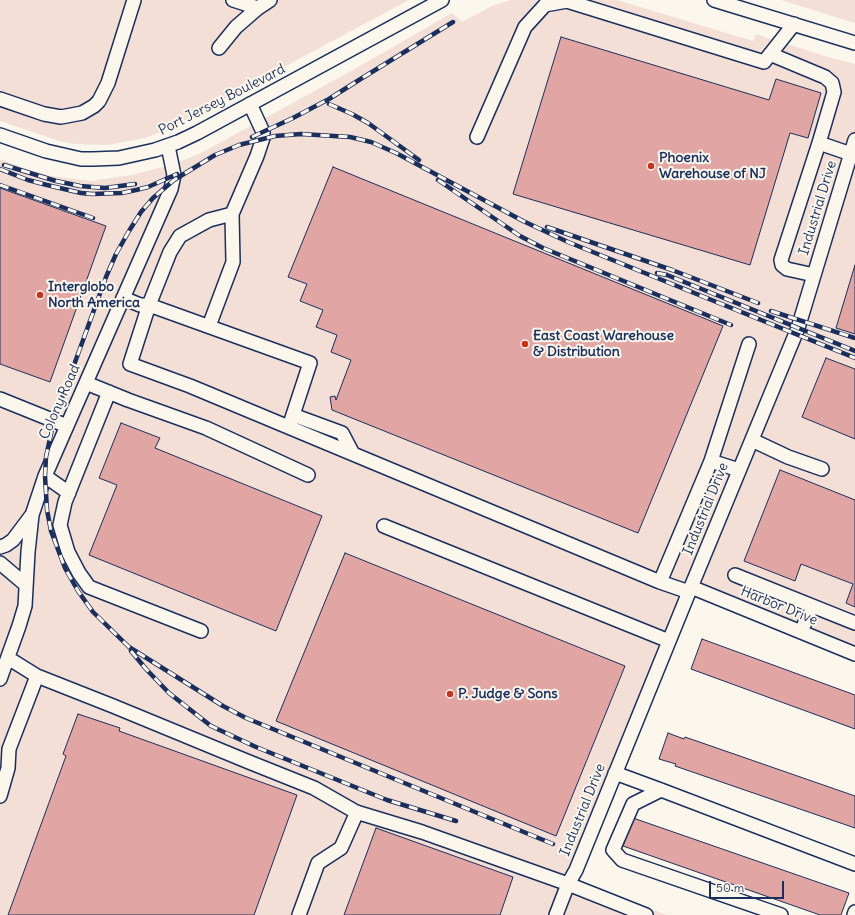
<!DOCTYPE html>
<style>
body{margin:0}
#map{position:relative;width:855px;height:915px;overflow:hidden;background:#fbf7ec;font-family:Delius,sans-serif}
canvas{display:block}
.scale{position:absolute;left:709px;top:881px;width:75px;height:18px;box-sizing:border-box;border:2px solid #1b2f5e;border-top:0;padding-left:5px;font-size:12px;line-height:14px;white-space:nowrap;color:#1b2f5e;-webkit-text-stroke:3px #fbf7ec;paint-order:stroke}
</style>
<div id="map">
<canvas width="855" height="915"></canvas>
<div class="scale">50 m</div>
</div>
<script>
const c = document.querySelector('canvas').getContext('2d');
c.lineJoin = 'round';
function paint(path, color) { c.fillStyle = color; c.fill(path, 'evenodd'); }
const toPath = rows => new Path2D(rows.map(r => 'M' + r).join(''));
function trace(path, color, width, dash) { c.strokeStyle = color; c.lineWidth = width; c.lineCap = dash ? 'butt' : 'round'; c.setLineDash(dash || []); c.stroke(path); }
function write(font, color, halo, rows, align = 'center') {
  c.font = font + ' Delius,sans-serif'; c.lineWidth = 4; c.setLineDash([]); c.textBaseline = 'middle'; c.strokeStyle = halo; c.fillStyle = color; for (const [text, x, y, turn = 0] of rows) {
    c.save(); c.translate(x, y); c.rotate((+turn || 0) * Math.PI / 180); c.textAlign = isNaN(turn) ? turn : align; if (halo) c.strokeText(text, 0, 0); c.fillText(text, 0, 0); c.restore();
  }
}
const built = toPath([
 [0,0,409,0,170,128,145,138,107,145,75,144,59,141,0,121],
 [511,0,617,0,753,41,756,34,828,57,855,64,855,657,690,591,573,878,667,915,0,915,0,159,29,170,51,176,91,181,131,175,172,165,201,153,353,70,452,13,462,22,492,6],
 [781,0,855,0,855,23]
]);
const building = toPath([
 [561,37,769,100,776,79,821,93,808,138,790,133,750,265,513,194,561,37],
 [333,167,723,326,638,533,332,410,330,397,335,396,336,400,351,360,331,352,337,335,316,327,323,310,300,301,307,284,288,277,333,167],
 [0,188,106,226,50,382,0,364,0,188],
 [855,265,855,334,836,328,855,265],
 [826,358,855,369,855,439,802,417,826,358],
 [121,423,160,438,155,448,322,516,276,631,89,555,117,485,99,478,121,423],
 [780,470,855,500,855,607,846,603,853,584,801,564,795,581,744,561,780,470],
 [345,553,625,666,556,836,276,721,345,553],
 [702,639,855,695,855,729,691,669,702,639],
 [78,714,120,728,119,731,297,795,254,915,8,915,66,756,63,754,78,714],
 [668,733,684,739,685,737,855,796,855,828,675,766,676,764,659,759,668,733],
 [633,818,849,893,841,915,820,915,623,846,633,818],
 [376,828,513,877,500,915,344,915,376,828]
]);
const minor = toPath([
 [233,0,258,8],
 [714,0,855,43],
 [219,48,236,27,258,8,270,0],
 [770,54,825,77,832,83,834,92,819,143,781,260,782,265,787,269,814,275],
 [0,99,44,114,61,117,82,113,94,106,99,101,108,83,134,0],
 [0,135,46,151,81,159,93,159,119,158,155,150,178,142,197,133,442,0],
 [477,137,525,27,545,5,567,1,764,62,794,24],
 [819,143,851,154],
 [232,214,209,220,180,236,170,252,149,305,130,364,190,386,660,582,689,592],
 [123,298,140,305,149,305,310,363,289,427],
 [209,326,233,262,232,214,257,156,263,138,263,132,250,104],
 [86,383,128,400,206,428,308,475],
 [109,392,65,502,60,525,68,552,79,573,89,587,201,631],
 [0,399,67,426],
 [293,415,342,433,353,454],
 [752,440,788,457,822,469],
 [711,461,739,470],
 [45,476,69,493],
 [384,526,669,641],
 [0,547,6,545,13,540,31,516],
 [0,563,26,585],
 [735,575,855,623],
 [660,582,711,461,749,344],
 [691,587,855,654],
 [801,632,812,606],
 [8,658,37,676,113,706,249,762,314,788,356,812,422,832,568,884,646,915],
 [0,679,19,626,25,606,28,552,32,515,45,476,171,189,174,175,168,146],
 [615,773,661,790,855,864],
 [661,790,633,804,613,850,622,860,781,915],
 [0,796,8,768,9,749,37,676],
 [299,915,318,863,341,848,357,812],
 [556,915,568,884,576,870,689,592,798,328,855,140],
 [854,915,855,912]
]);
const rail = toPath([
 [329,104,352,114,368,123,419,160],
 [252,137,293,118,329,99,359,80,453,22],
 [4,165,56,181,80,186,105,188,135,184],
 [0,169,28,180,47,185,81,193,92,194,122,193,136,190,148,187,177,174],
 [438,180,520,236,543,248,731,325],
 [0,185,93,218],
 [547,227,672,270,758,303],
 [657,273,667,275,855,351],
 [771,311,855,338],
 [131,651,146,669,169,693,211,726,256,747,387,800,456,821],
 [553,844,246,718,223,706,129,647,93,612,78,591,65,568,51,531,47,510,45,476,46,457,52,429,58,409,106,277,116,254,129,231,141,212,153,198,174,180,215,155,239,145,275,136,301,134,350,137,371,142,396,153,523,221,568,242,855,358]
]);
const markers = [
 [651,166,4,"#c8321e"],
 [40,295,4,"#c8321e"],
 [525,344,4,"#c8321e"],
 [450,694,4,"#c8321e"]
];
const streetNames = [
 ["Port Jersey Boulevard",222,100,-27],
 ["Industrial Drive",818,208,-73],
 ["Colony Road",60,402,-66],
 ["Industrial Drive",706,509,-68],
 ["Harbor Drive",779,606,22],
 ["Industrial Drive",583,810,-68]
];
const poiNames = [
 ["Phoenix",659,158],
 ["Warehouse of NJ",659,174],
 ["Interglobo",48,287],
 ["North America",48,303],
 ["East Coast Warehouse",533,336],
 ["& Distribution",533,352],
 ["P. Judge & Sons",458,694]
];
paint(built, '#f3dfd6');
paint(building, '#e1a6a4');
trace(building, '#1b2f5e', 1);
trace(minor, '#1b2f5e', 16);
trace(minor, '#fbf7ec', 13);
trace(rail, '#1b2f5e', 4.5);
trace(rail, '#fbf7ec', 3, [9]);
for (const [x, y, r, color] of markers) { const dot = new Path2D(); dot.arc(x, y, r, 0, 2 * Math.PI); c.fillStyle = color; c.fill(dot); trace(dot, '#fbf7ec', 1.5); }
write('14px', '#1b2f5e', '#fbf7ec', streetNames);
write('bold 14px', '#1b2f5e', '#fbf7ec', poiNames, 'left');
</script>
